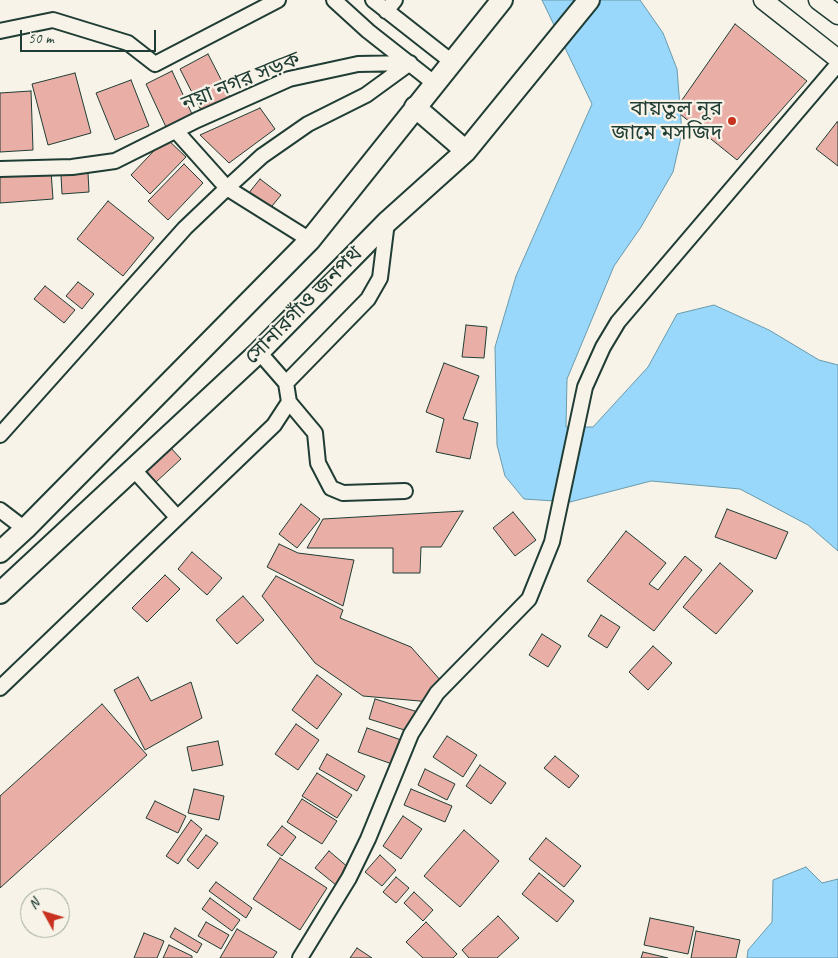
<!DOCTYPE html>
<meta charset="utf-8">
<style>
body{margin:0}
#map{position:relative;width:838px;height:958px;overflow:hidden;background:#f7f3e8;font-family:Caveat,sans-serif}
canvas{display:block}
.north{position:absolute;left:20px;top:888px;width:50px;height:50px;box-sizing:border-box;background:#f7f3e8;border:1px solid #a1aaa0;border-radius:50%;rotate:309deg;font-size:14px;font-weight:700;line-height:20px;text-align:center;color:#1f3d34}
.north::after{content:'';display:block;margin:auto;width:18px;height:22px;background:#c8321e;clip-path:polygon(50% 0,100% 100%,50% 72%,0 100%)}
.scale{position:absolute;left:20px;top:30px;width:136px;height:22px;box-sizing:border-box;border:2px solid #1f3d34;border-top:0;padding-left:6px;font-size:15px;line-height:18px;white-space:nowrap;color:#1f3d34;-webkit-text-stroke:4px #f7f3e8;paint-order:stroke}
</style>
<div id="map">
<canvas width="838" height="958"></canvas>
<div class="north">N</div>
<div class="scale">50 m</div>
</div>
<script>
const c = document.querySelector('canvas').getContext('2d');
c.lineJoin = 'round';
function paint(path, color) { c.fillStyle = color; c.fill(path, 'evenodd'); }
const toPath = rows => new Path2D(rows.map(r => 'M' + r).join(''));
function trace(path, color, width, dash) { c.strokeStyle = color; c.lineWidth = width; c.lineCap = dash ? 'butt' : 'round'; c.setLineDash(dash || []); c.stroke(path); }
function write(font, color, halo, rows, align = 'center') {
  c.font = font + ' Caveat,"Noto Sans Bengali",sans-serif'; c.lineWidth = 4.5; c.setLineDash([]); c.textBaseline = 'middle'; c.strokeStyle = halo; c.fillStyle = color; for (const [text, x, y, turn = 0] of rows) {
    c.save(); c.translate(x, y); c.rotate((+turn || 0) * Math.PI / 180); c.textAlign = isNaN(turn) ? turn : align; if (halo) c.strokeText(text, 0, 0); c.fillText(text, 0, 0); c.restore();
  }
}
const water = toPath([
 [542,0,640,0,663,33,677,69,682,133,673,172,641,227,614,266,567,379,566,427,593,427,648,367,677,314,714,305,769,330,819,360,838,365,838,551,808,525,740,489,651,481,570,502,524,499,505,476,497,445,495,347,516,276,592,104,542,0],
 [806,867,822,883,838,879,838,958,747,958,748,950,772,922,773,880,806,867]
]);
const building = toPath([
 [735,24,807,81,737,160,675,110,735,24],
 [208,54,230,97,202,112,180,69,208,54],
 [172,71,192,114,166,127,146,84,172,71],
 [75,73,91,133,48,145,32,84,75,73],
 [131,80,149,126,115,140,96,93,131,80],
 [31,91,33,150,0,152,0,93,31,91],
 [260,108,275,129,229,163,200,135,260,108],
 [837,122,838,122,838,166,816,149,837,122],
 [166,138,186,157,150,194,131,175,166,138],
 [184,164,203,183,168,220,148,201,184,164],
 [51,171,53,199,0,203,0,175,51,171],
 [88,173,89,192,62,194,61,175,88,173],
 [260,179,281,195,268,211,248,194,260,179],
 [108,201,154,238,123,276,77,239,108,201],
 [78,282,94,294,82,309,66,296,78,282],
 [45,286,75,310,64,323,34,299,45,286],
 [466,325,487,327,484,358,462,357,466,325],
 [444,363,479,376,463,419,478,423,470,459,436,452,444,419,426,412,444,363],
 [170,447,181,459,156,482,145,469,170,447],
 [301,504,320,519,297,548,279,534,301,504],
 [727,509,788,532,776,559,715,537,727,509],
 [463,511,441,547,421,547,420,573,393,573,393,548,307,548,323,519,463,511],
 [513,512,536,540,515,556,493,528,513,512],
 [626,531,666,563,649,584,658,590,685,556,702,570,654,631,587,581,626,531],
 [279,544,298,553,354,560,343,606,267,567,279,544],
 [192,552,222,578,207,595,178,569,192,552],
 [720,563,753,591,716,634,683,607,720,563],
 [165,575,180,589,147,622,132,608,165,575],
 [276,576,343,610,340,618,411,647,442,682,431,702,363,696,315,663,262,596,276,576],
 [243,596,264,620,237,644,216,620,243,596],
 [601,615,620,627,607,648,588,636,601,615],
 [542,634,561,646,548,667,529,655,542,634],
 [653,646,672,663,648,690,629,672,653,646],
 [317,675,342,694,317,729,292,710,317,675],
 [138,677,151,701,191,682,202,718,145,750,114,690,138,677],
 [375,699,418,712,411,732,369,719,375,699],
 [102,704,147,755,0,888,0,796,102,704],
 [296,724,319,740,298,770,275,754,296,724],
 [367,728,404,741,395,765,358,752,367,728],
 [447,736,477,755,463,777,433,757,447,736],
 [218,741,223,765,192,771,187,747,218,741],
 [327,754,365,776,357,791,319,769,327,754],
 [555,756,579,776,569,788,544,768,555,756],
 [480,765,506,783,491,804,466,786,480,765],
 [425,769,455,784,447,800,418,785,425,769],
 [317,773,352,795,337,818,302,796,317,773],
 [194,789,224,796,219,820,188,813,194,789],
 [411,789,452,806,445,822,404,805,411,789],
 [302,799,337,821,322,844,287,822,302,799],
 [155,801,186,816,178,833,146,818,155,801],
 [403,816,422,829,401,859,383,846,403,816],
 [191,820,202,829,178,864,166,856,191,820],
 [282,826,296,837,282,856,267,845,282,826],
 [464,830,499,861,460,907,424,876,464,830],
 [206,835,218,843,198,869,187,860,206,835],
 [546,838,581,866,564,887,529,859,546,838],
 [329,851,349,868,336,885,315,868,329,851],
 [380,855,396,870,382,886,365,872,380,855],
 [280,858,327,888,300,930,253,899,280,858],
 [539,873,574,901,557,922,522,894,539,873],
 [396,877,409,888,396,903,383,892,396,877],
 [216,882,252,908,246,918,209,891,216,882],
 [414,892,433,910,423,921,404,903,414,892],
 [210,898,240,920,232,931,202,909,210,898],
 [498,916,519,938,497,958,469,958,462,950,498,916],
 [650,918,694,927,688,954,644,945,650,918],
 [206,922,229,935,221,949,198,936,206,922],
 [426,922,457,954,453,958,423,958,406,942,426,922],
 [175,928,202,944,197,953,170,937,175,928],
 [237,929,277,952,273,958,220,958,237,929],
 [696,931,740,940,736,958,691,958,696,931],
 [144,933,164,941,157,958,134,958,144,933],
 [169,945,192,956,192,958,163,958,169,945],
 [357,948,372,958,350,958,357,948],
 [643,952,668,958,641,958,643,952]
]);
const minor = toPath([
 [334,0,368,31,434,83],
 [373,0,452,62],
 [386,11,395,0],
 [0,31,53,20,128,43,155,64,278,0],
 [176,131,227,188,310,240],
 [0,169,72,167,115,161,197,120,289,79,358,64,410,63],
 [286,383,368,299,380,278,387,222],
 [289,402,315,433,318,463,331,488,343,493,405,491],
 [0,435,185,228,227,188,262,156,308,124,366,95,410,63],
 [134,470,177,517],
 [0,510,25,529],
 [0,688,274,425,289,402,286,383,259,352],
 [300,958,349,878,368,839,411,734,437,693,529,599,552,542,585,387,603,347,618,322,838,64]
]);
const tertiary = toPath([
 [763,0,838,59],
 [818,0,838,15]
]);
const secondary = toPath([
 [415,107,466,151],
 [0,552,25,529,310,240,502,0],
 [0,593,259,352,387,222,466,151,589,0]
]);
const markers = [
 [732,121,5,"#c8321e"]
];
const streetNames = [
 ["নয়া নগর সড়ক",241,82,-22],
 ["সোনারগাঁও জনপথ",304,306,-45]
];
const poiNames = [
 ["বায়তুল নূর",722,109],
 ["জামে মসজিদ",722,133]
];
paint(water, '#9ad8fb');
trace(water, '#699aab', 1);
paint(building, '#e9afa7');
trace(building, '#1f3d34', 1);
trace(minor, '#1f3d34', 18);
trace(tertiary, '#1f3d34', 21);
trace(secondary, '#1f3d34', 24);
trace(minor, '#f7f3e8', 14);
trace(tertiary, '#f7f3e8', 18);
trace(secondary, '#f7f3e8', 20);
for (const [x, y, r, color] of markers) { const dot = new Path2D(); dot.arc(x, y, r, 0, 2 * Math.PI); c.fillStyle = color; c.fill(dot); trace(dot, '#f7f3e8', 2); }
write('21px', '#1f3d34', '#f7f3e8', streetNames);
write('21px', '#1f3d34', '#f7f3e8', poiNames, 'right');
</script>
